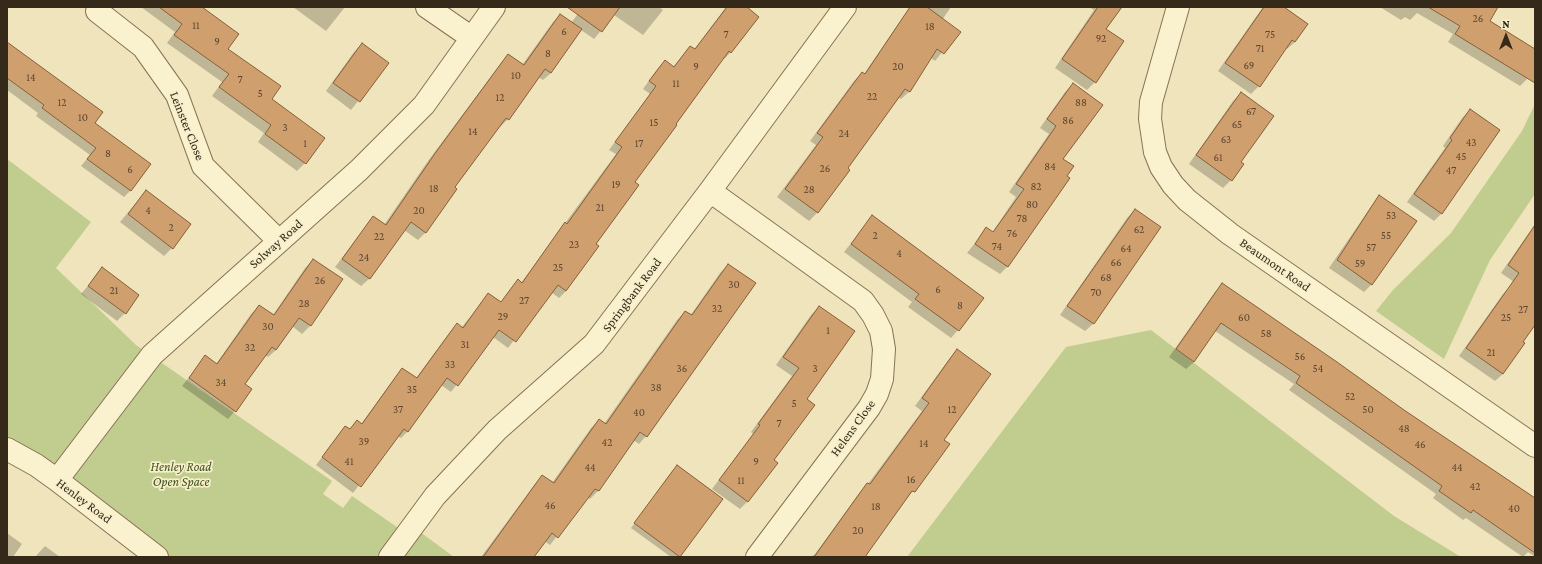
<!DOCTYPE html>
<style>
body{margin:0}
#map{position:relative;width:1542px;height:564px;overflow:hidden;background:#efe4bb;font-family:"Crimson Pro",serif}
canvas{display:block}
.frame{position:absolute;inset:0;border:8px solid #35291a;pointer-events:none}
.north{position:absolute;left:1486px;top:16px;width:40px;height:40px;-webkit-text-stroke:3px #f7eeca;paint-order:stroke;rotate:0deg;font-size:11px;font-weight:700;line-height:16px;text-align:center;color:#35291a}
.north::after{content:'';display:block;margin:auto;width:14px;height:18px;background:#35291a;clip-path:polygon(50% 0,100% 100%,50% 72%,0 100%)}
</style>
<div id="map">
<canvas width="1542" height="564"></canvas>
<div class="frame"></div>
<div class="north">N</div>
</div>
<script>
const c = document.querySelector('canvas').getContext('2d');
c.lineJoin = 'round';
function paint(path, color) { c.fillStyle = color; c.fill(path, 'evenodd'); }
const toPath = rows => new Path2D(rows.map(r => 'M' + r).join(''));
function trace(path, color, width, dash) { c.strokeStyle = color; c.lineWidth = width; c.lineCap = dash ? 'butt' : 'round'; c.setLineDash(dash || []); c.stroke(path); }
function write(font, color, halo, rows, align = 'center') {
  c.font = font + ' "Crimson Pro",serif'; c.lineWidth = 3.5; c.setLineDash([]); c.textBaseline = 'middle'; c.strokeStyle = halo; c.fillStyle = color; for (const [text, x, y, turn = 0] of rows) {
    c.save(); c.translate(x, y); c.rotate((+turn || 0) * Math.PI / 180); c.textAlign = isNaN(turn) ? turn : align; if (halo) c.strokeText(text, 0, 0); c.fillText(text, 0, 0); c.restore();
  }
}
const green = toPath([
 [1535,104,1535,194,1490,260,1444,359,1376,311,1393,290,1451,233,1522,131],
 [7,159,91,222,56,268,136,345,332,481,323,494,343,508,352,496,407,534,412,526,454,557,157,557,7,449],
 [1151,330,1394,516,1461,557,907,557,1066,347]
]);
const shadow = toPath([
 [141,7,200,7,227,49,270,99,305,163,297,171,258,142,264,133,212,96,222,82,167,43,175,32],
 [293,7,345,7,326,31],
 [583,7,659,7,663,10,643,35,614,15,594,39,581,30,551,73,543,80,538,77,508,119,500,127,499,126,453,187,426,232,418,240,404,230,369,279,361,286,335,267,373,217,384,225,428,161,501,63,508,55,522,65,553,22,560,15,571,23],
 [726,7,745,7,758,17,730,53,724,59,722,58,634,182,595,244,597,246,566,291,559,298,551,292,508,348,493,337,451,392,441,385,408,431,401,438,397,436,353,493,316,465,345,427,349,430,357,421,361,424,396,376,402,369,416,378,450,332,457,325,461,328,489,294,500,303,518,281,521,283,616,154,609,150,650,94,643,89,658,68,665,61,673,67,690,47,694,50],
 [910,7,951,7,942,20,959,32,935,61,931,58,909,92,901,99,898,97,847,169,849,170,817,213,809,221,777,197,816,145,810,141,854,81,862,73,864,74],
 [1089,7,1121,7,1105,30,1095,82,1087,90,1055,68,1094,10],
 [1263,7,1282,7,1295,42,1287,49,1285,48,1259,86,1251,94,1218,71],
 [1380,7,1486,7,1488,22,1535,50,1535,67,1528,78,1520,86,1448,42,1453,34,1417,13,1410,20,1405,17,1401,20],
 [362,44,388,63,351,110,326,91,354,52],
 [7,50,94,123,131,190,124,197,81,166,90,155,36,116,38,113,7,90],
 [1073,84,1008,266,1000,274,967,253,986,229,992,233,1016,197,1009,192,1049,134,1040,128,1065,92],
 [1241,93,1239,162,1231,180,1223,188,1189,164,1233,101],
 [1470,110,1442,213,1434,221,1407,202,1445,148,1443,146,1462,118],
 [146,191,172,248,164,256,120,222],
 [1379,197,1372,284,1364,292,1329,268,1372,205],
 [1135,210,1159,227,1093,324,1085,331,1060,315,1127,218],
 [872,217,958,330,951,338,908,307,912,302,844,252],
 [1535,224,1535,281,1526,290,1501,273],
 [313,260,342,280,310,326,302,334,292,326,276,350,268,357,265,355,244,384,235,411,228,419,182,386,205,357,216,364,251,314,259,306,273,315,305,268],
 [728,265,646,436,639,444,633,440,598,491,590,499,587,497,550,545,544,541,533,557,481,557,535,484,542,476,552,483,591,428,599,420,604,424,677,320,685,312,690,316,720,273],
 [102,269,125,313,117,321,81,294],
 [1222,285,1403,411,1535,499,1535,557,1528,552,1523,557,1466,518,1463,520,1433,498,1436,494,1289,390,1294,384,1215,331,1194,362,1186,369,1169,357,1215,292],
 [1511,286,1535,303,1535,323,1503,374,1495,381,1459,356,1503,294],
 [819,307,806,399,773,461,748,501,740,509,712,489,753,434,751,432,792,376,776,365,811,315],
 [957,351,942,440,948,444,863,557,810,557,815,554,860,492,868,484,922,411,915,406,949,359],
 [673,470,721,499,679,557,671,557,631,528],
 [7,533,22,544,13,557,7,557],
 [45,546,60,557,35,557]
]);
const building = toPath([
 [159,7,202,7,239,34,228,49,281,86,272,99,325,138,306,164,265,134,271,125,219,87,229,74,174,35,182,24,159,7],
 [567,7,620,7,602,32,567,7],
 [727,7,747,7,759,17,731,53,729,51,676,124,677,125,635,182,639,185,596,244,599,246,566,291,558,285,516,342,499,330,458,386,447,378,408,432,404,429,361,487,322,457,345,426,350,429,357,420,362,424,402,368,417,378,457,323,463,328,488,293,501,302,518,279,522,283,565,222,567,224,622,147,615,142,656,86,649,81,665,60,674,67,690,46,695,49,727,7],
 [910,7,927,7,961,32,944,54,937,49,910,92,905,89,848,168,850,170,818,213,785,189,823,137,817,133,862,72,865,74,910,7],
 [1098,7,1122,7,1106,29,1124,41,1096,83,1062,59,1098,7],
 [1264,7,1284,7,1308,24,1295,42,1292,40,1260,87,1225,63,1264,7],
 [1428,7,1498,7,1490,21,1535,49,1535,83,1455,34,1460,26,1428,7],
 [560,14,582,29,551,73,545,69,509,120,506,118,455,187,457,189,426,233,411,222,370,279,342,259,373,216,386,225,436,152,508,54,524,65,560,14],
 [7,42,103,112,95,123,151,164,131,191,87,159,96,148,42,108,44,105,7,78,7,42],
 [362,43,389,63,360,102,333,83,362,43],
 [1073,83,1103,105,1063,159,1074,166,1067,176,1070,178,1008,267,975,244,986,227,993,232,1024,189,1016,184,1056,126,1047,119,1073,83],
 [1241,92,1274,116,1241,162,1244,164,1232,181,1196,155,1241,92],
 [1470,109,1500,130,1442,214,1414,194,1452,140,1450,138,1470,109],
 [146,190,191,224,173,249,128,214,146,190],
 [1379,195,1417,221,1372,285,1337,260,1379,195],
 [1135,209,1161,227,1094,324,1067,306,1135,209],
 [872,215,984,298,959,331,915,299,919,294,851,244,872,215],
 [1535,225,1535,325,1523,342,1525,343,1503,374,1466,348,1519,273,1508,265,1535,225],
 [313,259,343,279,311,326,299,318,276,350,272,347,245,384,252,389,236,412,189,378,205,355,217,364,259,305,274,315,313,259],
 [728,264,756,283,647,437,640,432,599,491,595,489,558,538,552,533,534,557,483,557,542,475,554,483,599,419,606,424,685,311,692,315,728,264],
 [102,267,139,295,126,314,88,286,102,267],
 [1222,283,1337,362,1404,410,1535,498,1535,553,1473,510,1471,513,1439,491,1442,486,1296,383,1300,376,1221,323,1194,362,1176,349,1222,283],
 [819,306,855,331,807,399,815,405,774,460,778,463,748,502,719,480,760,425,758,424,799,368,783,357,819,306],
 [957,349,991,374,944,440,950,444,915,492,912,491,865,557,814,557,867,483,870,484,929,403,922,398,957,349],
 [677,465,723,499,680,557,634,523,677,465]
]);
const minor = toPath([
 [427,7,472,38],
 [1178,7,1151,102,1150,119,1155,152,1161,167,1173,185,1187,200,1230,234,1535,446],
 [97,11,143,47,177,95,203,166,279,241],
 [710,191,863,301,873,315,881,331,884,349,882,379,877,394,869,408,757,557],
 [7,449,36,465,57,480,157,557],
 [57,480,152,355,359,170,424,105,494,7],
 [390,557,435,496,497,430,594,344,710,191,845,7]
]);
const numberNames = [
 ["26",1478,19],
 ["11",196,26],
 ["18",930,27],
 ["6",564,32],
 ["7",726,35],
 ["75",1270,35],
 ["92",1101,39],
 ["9",217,42],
 ["71",1260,49],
 ["8",548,54],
 ["69",1249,66],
 ["9",696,67],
 ["20",898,67],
 ["10",516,76],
 ["14",31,78],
 ["7",240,80],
 ["11",676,84],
 ["5",260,94],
 ["22",872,97],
 ["12",500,98],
 ["12",62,103],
 ["88",1081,103],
 ["67",1251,112],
 ["10",83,118],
 ["86",1068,121],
 ["15",654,123],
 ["65",1237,125],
 ["3",285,128],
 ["14",473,132],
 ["24",844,134],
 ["63",1226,140],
 ["43",1471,143],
 ["1",305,144],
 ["17",639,144],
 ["8",108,154],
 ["45",1461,157],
 ["61",1218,158],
 ["84",1050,167],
 ["26",825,169],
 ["6",130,170],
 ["47",1451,171],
 ["19",616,185],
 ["82",1036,187],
 ["18",434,189],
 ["28",809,190],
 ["80",1032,205],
 ["21",600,208],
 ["4",148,211],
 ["20",419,211],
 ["53",1391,216],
 ["78",1022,219],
 ["2",171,228],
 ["62",1139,230],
 ["76",1012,234],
 ["2",875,236],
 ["55",1386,236],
 ["22",379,237],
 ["23",574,245],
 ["74",997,247],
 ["57",1371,248],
 ["64",1126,249],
 ["4",899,254],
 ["24",364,258],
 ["66",1116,263],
 ["59",1360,264],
 ["25",558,268],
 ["68",1106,278],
 ["26",320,281],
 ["30",734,285],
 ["6",938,290],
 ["21",114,291],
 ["70",1096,293],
 ["27",524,301],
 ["28",304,304],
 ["8",960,306],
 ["32",717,309],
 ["27",1523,310],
 ["29",503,317],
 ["60",1244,318],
 ["25",1506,318],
 ["30",268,327],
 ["1",828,331],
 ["58",1266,334],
 ["31",465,345],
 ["32",250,348],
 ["21",1491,353],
 ["56",1300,357],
 ["33",450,365],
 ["36",682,369],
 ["3",815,369],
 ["54",1318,369],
 ["34",221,383],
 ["38",656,388],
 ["35",412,390],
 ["52",1350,397],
 ["5",794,404],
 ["37",398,410],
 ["12",952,410],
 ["50",1368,410],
 ["40",639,413],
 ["7",779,424],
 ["48",1404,429],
 ["39",364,442],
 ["42",607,443],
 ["14",924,444],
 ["46",1420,445],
 ["41",349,462],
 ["9",756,462],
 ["44",590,468],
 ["44",1457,468],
 ["16",911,480],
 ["11",741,481],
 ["42",1475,487],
 ["46",550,506],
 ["18",876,507],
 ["40",1514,509],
 ["20",858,531]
];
const streetNames = [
 ["Leinster Close",187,126,68],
 ["Solway Road",276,244,-42],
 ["Beaumont Road",1275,265,35],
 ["Springbank Road",632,295,-53],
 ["Helens Close",853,428,-54],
 ["Henley Road",84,501,37]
];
const parkNames = [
 ["Henley Road",181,467],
 ["Open Space",181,482]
];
paint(green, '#c1cd8f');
paint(shadow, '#0003');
paint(building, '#d09f6e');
trace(building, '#875e39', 1);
trace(minor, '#877354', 24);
trace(minor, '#faf1ce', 22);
write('11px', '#5c462f', null, numberNames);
write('13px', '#35291a', '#f7eeca', streetNames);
write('italic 13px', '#41531f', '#f7eeca', parkNames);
</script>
